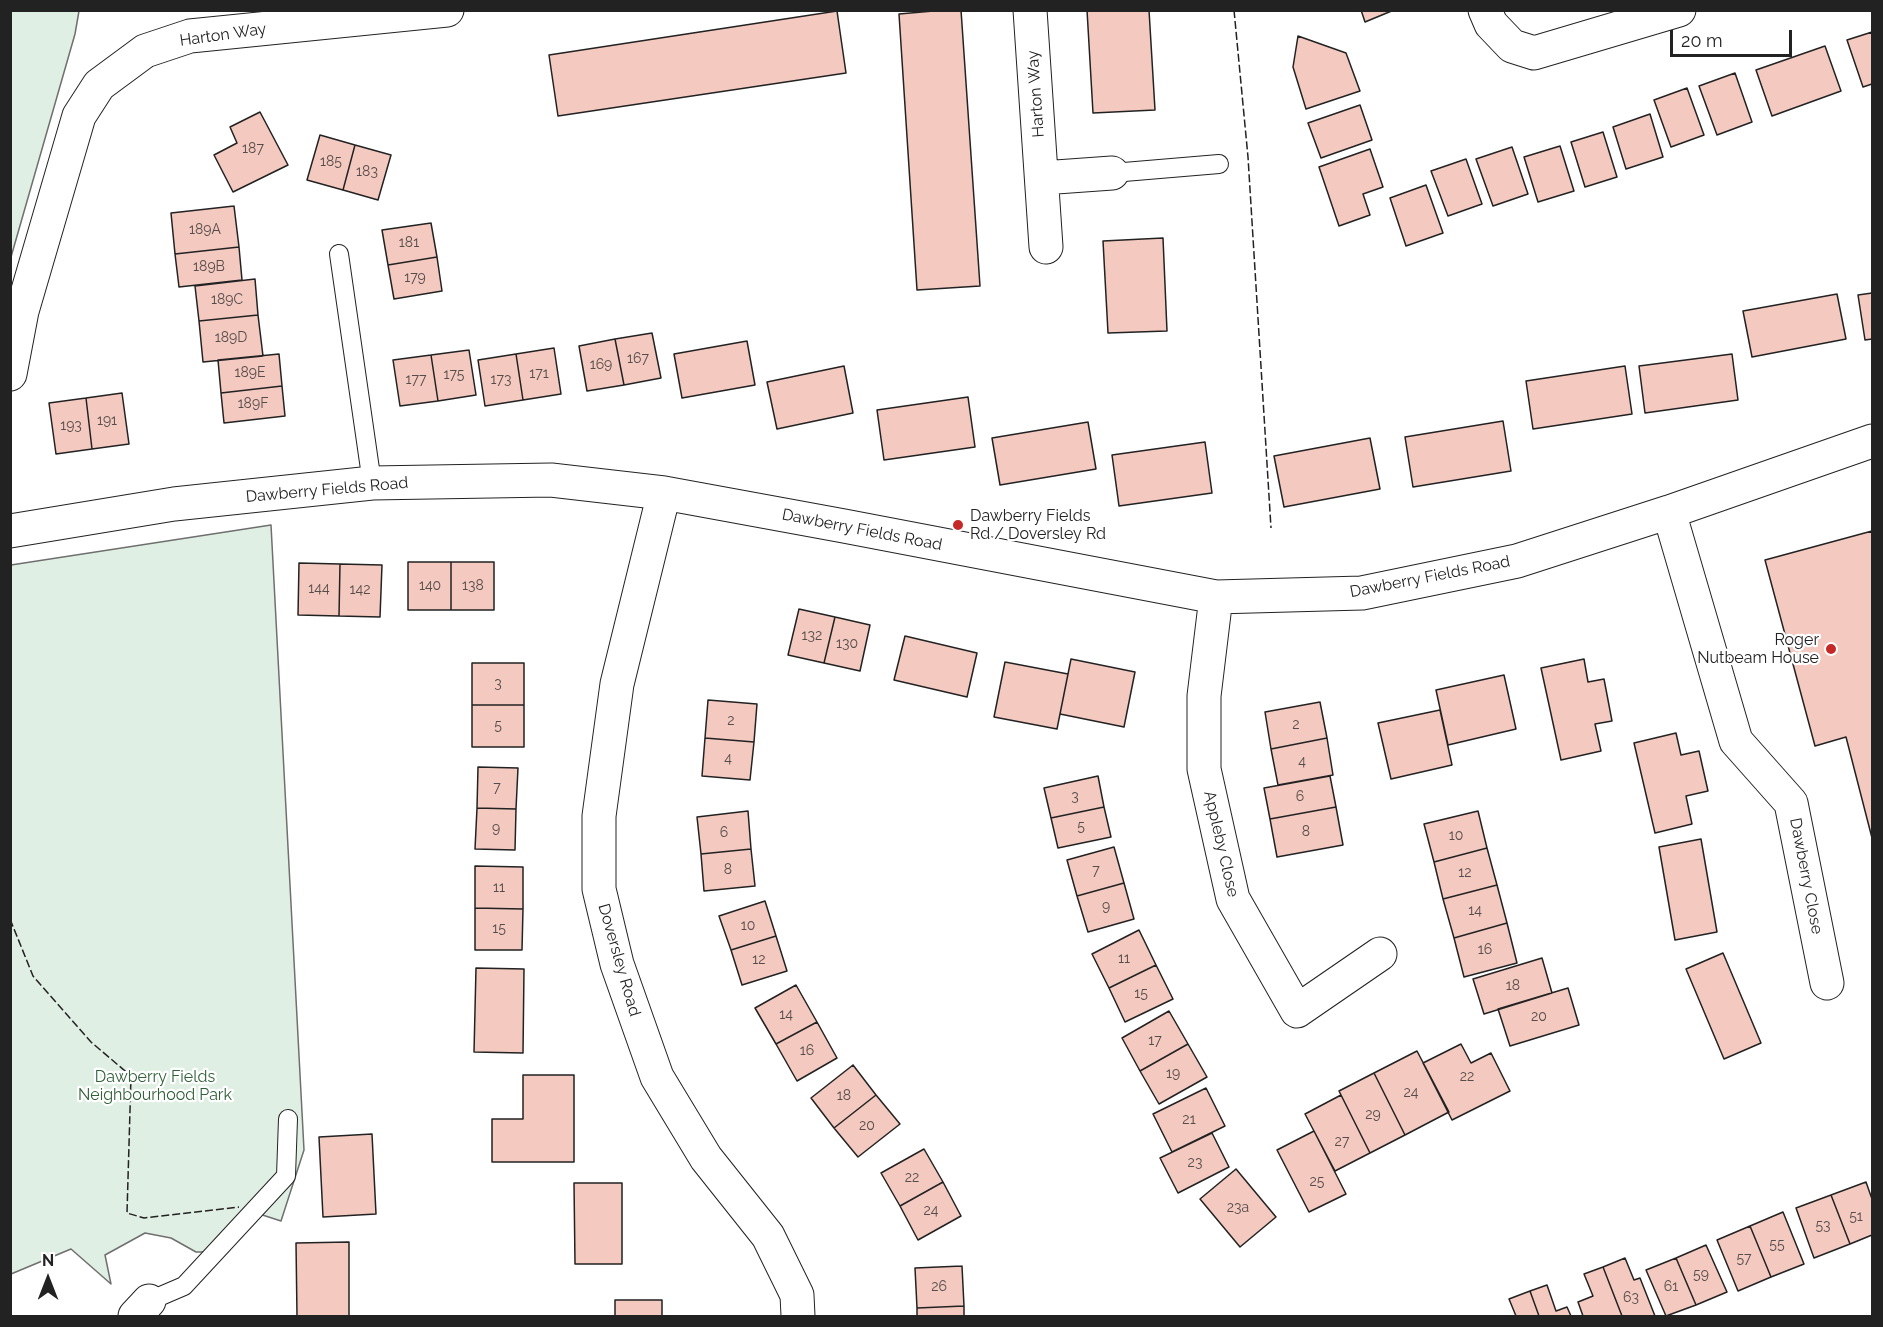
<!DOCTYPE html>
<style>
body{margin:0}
#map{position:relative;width:1883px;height:1327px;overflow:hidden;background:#fff;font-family:Raleway,sans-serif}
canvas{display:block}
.frame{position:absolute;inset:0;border:12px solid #222;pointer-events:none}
.north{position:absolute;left:18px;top:1249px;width:60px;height:60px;-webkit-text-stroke:4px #fff;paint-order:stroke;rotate:0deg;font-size:16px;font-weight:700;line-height:24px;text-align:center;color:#222}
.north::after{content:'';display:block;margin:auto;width:21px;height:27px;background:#222;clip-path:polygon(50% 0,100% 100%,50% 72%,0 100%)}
.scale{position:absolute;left:1670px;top:30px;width:122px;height:27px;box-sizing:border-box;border:3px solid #222;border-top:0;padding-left:8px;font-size:18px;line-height:21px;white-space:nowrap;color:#222;-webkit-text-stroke:4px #fff;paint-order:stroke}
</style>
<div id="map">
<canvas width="1883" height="1327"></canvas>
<div class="frame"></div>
<div class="north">N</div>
<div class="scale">20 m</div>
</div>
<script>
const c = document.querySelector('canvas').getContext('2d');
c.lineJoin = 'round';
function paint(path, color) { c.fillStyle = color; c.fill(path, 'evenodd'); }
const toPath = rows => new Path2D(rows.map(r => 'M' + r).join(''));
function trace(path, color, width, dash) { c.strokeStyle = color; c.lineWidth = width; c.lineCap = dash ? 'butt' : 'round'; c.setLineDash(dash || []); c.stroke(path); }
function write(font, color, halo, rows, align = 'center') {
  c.font = font + ' Raleway,sans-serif'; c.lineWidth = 4.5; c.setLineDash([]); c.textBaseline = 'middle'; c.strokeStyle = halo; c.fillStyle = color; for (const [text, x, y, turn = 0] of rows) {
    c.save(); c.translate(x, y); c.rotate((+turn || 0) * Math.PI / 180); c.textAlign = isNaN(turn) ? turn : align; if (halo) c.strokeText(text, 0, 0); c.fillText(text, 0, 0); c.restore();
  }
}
const green = toPath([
 [11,10,79,11,75,34,11,257,11,10],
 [271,525,304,1150,281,1221,247,1210,205,1252,196,1252,171,1238,145,1233,105,1255,111,1284,71,1249,11,1274,11,565,271,525]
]);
const building = toPath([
 [945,10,961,10,980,286,917,290,899,14,945,10],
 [1087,10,1149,10,1155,110,1093,113,1087,10],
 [1361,10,1394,10,1365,22,1361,10],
 [837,11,846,73,558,116,549,55,837,11],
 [1872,32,1872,84,1863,87,1847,40,1872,32],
 [1298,36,1346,53,1360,91,1306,109,1293,67,1298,36],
 [1825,46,1841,91,1772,116,1756,70,1825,46],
 [1735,73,1752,122,1717,135,1699,86,1735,73],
 [1687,88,1704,135,1671,147,1654,100,1687,88],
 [1360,105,1372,140,1321,158,1308,123,1360,105],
 [260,112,288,165,233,192,214,155,237,143,230,127,260,112],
 [1650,114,1663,157,1626,169,1613,127,1650,114],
 [1603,132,1617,177,1585,187,1571,142,1603,132],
 [320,135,355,145,343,190,307,180,320,135],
 [355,145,391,155,378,200,343,190,355,145],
 [1560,146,1574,191,1538,202,1524,157,1560,146],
 [1512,147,1528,194,1493,206,1476,159,1512,147],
 [1370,149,1383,187,1363,194,1370,215,1339,226,1319,167,1370,149],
 [1466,159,1482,204,1448,216,1431,171,1466,159],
 [1426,185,1443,233,1406,246,1390,198,1426,185],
 [234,206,239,247,175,254,171,213,234,206],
 [431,223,437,257,388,265,382,230,431,223],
 [1163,238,1167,331,1108,333,1103,241,1163,238],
 [239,247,242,280,179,287,175,254,239,247],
 [437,257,442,291,394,299,388,265,437,257],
 [255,279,258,315,199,321,195,286,255,279],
 [1872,293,1872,339,1865,340,1858,295,1872,293],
 [1837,294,1846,339,1752,357,1743,311,1837,294],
 [258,315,263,356,203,362,199,321,258,315],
 [652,333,661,378,624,385,615,339,652,333],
 [615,339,624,385,587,391,579,346,615,339],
 [747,341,755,385,682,398,674,354,747,341],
 [554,348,561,394,523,400,516,354,554,348],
 [469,350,476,395,438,401,431,355,469,350],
 [279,354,282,386,221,393,218,360,279,354],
 [516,354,523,400,485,406,478,360,516,354],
 [1732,354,1738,400,1645,413,1639,366,1732,354],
 [431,355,438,401,400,406,393,360,431,355],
 [844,366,853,413,777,429,767,382,844,366],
 [1625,366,1632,414,1533,429,1526,381,1625,366],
 [282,386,285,416,224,423,221,393,282,386],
 [122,393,129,444,92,449,86,398,122,393],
 [968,397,975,447,884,460,877,410,968,397],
 [86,398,92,449,56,454,49,403,86,398],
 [1503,421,1511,471,1413,487,1405,437,1503,421],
 [1088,422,1096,469,1000,485,992,438,1088,422],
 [1370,438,1380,489,1284,507,1274,456,1370,438],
 [1205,442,1212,493,1119,506,1112,455,1205,442],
 [1872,531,1872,838,1846,737,1815,746,1765,560,1872,531],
 [408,562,451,562,451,610,408,610,408,562],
 [451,562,494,562,494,610,451,610,451,562],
 [299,563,340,564,339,616,298,615,299,563],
 [340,564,382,565,380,617,339,616,340,564],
 [799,609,835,617,824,663,788,655,799,609],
 [835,617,870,625,860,671,824,663,835,617],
 [905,636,977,653,967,697,894,680,905,636],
 [1071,659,1135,672,1124,727,1060,714,1071,659],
 [1584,659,1588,682,1604,679,1612,721,1595,724,1601,751,1561,760,1541,668,1584,659],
 [1005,662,1068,674,1057,729,994,717,1005,662],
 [472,663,524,663,524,705,472,705,472,663],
 [1504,675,1516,729,1448,745,1436,690,1504,675],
 [708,700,757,704,754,742,705,738,708,700],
 [1320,702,1327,738,1271,749,1265,712,1320,702],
 [472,705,524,705,524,747,472,747,472,705],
 [1440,710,1452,765,1391,779,1378,723,1440,710],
 [1676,733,1681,755,1699,751,1708,791,1686,796,1692,824,1655,833,1634,743,1676,733],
 [705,738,754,742,750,780,702,776,705,738],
 [1327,738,1333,775,1278,785,1271,749,1327,738],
 [478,767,518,768,516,809,477,808,478,767],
 [1098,776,1104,807,1051,818,1044,788,1098,776],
 [1330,776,1336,807,1270,819,1264,788,1330,776],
 [1104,807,1111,837,1058,848,1051,818,1104,807],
 [1336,807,1343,845,1277,857,1270,819,1336,807],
 [477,808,516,809,515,850,475,849,477,808],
 [748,811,751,849,701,854,697,817,748,811],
 [1478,811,1487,848,1434,862,1424,824,1478,811],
 [1701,839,1717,932,1675,940,1659,847,1701,839],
 [1114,847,1124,883,1077,896,1067,860,1114,847],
 [1487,848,1497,885,1443,899,1434,862,1487,848],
 [751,849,755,886,704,891,701,854,751,849],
 [475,866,523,867,523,909,475,908,475,866],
 [1124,883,1134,919,1088,932,1077,896,1124,883],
 [1497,885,1507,923,1454,938,1443,899,1497,885],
 [765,901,776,936,731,950,719,916,765,901],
 [475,908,523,909,522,950,475,950,475,908],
 [1507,923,1517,963,1464,977,1454,938,1507,923],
 [1139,930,1156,965,1109,988,1092,954,1139,930],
 [776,936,787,971,742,985,731,950,776,936],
 [1723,953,1761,1043,1724,1059,1686,969,1723,953],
 [1542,958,1552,993,1484,1014,1473,979,1542,958],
 [1156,965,1173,999,1125,1022,1109,988,1156,965],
 [476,968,524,969,523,1053,474,1052,476,968],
 [796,985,817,1022,776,1044,755,1008,796,985],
 [1568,988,1579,1025,1510,1046,1498,1009,1568,988],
 [1169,1011,1188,1044,1140,1071,1122,1038,1169,1011],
 [817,1022,837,1058,797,1081,776,1044,817,1022],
 [1188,1044,1207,1077,1159,1104,1140,1071,1188,1044],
 [1461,1044,1471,1063,1491,1053,1510,1091,1452,1120,1423,1063,1461,1044],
 [1417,1051,1449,1112,1405,1135,1374,1073,1417,1051],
 [853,1065,876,1095,834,1128,811,1098,853,1065],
 [1374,1073,1405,1135,1370,1153,1339,1091,1374,1073],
 [523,1075,574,1075,574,1162,492,1162,492,1119,523,1119,523,1075],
 [1206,1088,1225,1126,1172,1152,1153,1114,1206,1088],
 [876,1095,900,1124,858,1157,834,1128,876,1095],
 [1341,1095,1370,1153,1335,1171,1305,1114,1341,1095],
 [1314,1131,1346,1194,1309,1212,1277,1150,1314,1131],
 [1212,1133,1229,1167,1178,1193,1160,1158,1212,1133],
 [372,1134,376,1214,323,1217,319,1137,372,1134],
 [924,1149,943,1182,900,1206,881,1173,924,1149],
 [1236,1169,1276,1217,1240,1247,1200,1199,1236,1169],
 [943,1182,961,1216,918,1240,900,1206,943,1182],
 [1866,1182,1872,1199,1872,1235,1850,1244,1831,1195,1866,1182],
 [574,1183,622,1183,622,1264,575,1264,574,1183],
 [1831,1195,1850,1244,1814,1258,1796,1208,1831,1195],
 [1783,1212,1804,1264,1771,1277,1750,1226,1783,1212],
 [1750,1226,1771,1277,1738,1291,1717,1240,1750,1226],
 [349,1242,349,1316,297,1316,296,1243,349,1242],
 [1706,1245,1727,1292,1696,1305,1676,1258,1706,1245],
 [1625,1258,1634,1280,1640,1278,1655,1316,1622,1316,1603,1267,1625,1258],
 [1676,1258,1696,1305,1666,1316,1646,1270,1676,1258],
 [962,1266,964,1306,917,1308,915,1268,962,1266],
 [1603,1267,1622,1316,1583,1316,1578,1302,1593,1296,1584,1274,1603,1267],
 [1547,1285,1556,1311,1567,1307,1571,1316,1539,1316,1530,1291,1547,1285],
 [1530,1291,1539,1316,1516,1316,1509,1299,1530,1291],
 [615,1300,662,1300,662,1316,615,1316,615,1300],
 [964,1306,964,1316,917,1316,917,1308,964,1306]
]);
const service = toPath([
 [1112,173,1219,164],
 [339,254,372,483],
 [149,1301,184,1286,286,1176,288,1119]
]);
const minor = toPath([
 [1030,10,1046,247],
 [1485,10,1491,24,1512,46,1534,53,1679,10],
 [1042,178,1112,173],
 [10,374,22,311,79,116,99,85,145,51,190,36,447,10],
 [664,493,617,684,599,816,599,889,617,964,657,1077,706,1158,768,1236,797,1295,798,1316],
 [1669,512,1736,741,1791,803,1827,983],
 [10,531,174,504,372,483,551,480,664,493,844,526,1216,597,1362,593,1517,561,1669,512,1872,441],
 [1216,597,1204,696,1204,769,1233,899,1297,1011,1380,954],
 [135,1316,149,1301]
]);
const fence = toPath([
 [1234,10,1248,157,1271,528],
 [10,919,33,976,91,1042,131,1076,127,1213,144,1218,239,1207]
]);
const markers = [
 [958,525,6,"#c62828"],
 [1831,649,6,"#c62828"]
];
const numberNames = [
 ["187",253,149],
 ["185",331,162],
 ["183",367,172],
 ["189A",205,230],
 ["181",409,243],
 ["189B",209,267],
 ["179",415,278],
 ["189C",227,300],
 ["189D",231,338],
 ["167",638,359],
 ["169",601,365],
 ["189E",250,373],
 ["171",539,374],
 ["175",454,375],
 ["177",416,380],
 ["173",501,380],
 ["189F",253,404],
 ["191",107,421],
 ["193",71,426],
 ["140",430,586],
 ["138",473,586],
 ["144",319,589],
 ["142",360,590],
 ["132",812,636],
 ["130",847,644],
 ["3",498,684],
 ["2",731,721],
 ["2",1296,725],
 ["5",498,726],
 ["4",728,759],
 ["4",1302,762],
 ["7",497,788],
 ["3",1075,797],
 ["6",1300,797],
 ["5",1081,827],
 ["9",496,829],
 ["8",1306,832],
 ["6",724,833],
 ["10",1456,836],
 ["8",728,870],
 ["7",1096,871],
 ["12",1465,873],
 ["11",499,888],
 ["9",1106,907],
 ["14",1475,911],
 ["10",748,926],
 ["15",499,929],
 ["16",1485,950],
 ["11",1124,959],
 ["12",759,960],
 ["18",1513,986],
 ["15",1141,994],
 ["14",786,1015],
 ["20",1539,1017],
 ["17",1155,1041],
 ["16",807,1051],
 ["19",1173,1074],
 ["22",1467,1077],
 ["24",1411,1093],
 ["18",844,1096],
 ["29",1373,1115],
 ["21",1189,1120],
 ["20",867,1126],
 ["27",1342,1142],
 ["23",1195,1163],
 ["22",912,1178],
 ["25",1317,1182],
 ["23a",1238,1208],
 ["24",931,1211],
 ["51",1856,1217],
 ["53",1823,1226],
 ["55",1777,1245],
 ["57",1744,1259],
 ["59",1701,1275],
 ["26",939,1287],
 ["61",1671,1287],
 ["63",1631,1298]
];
const streetNames = [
 ["Harton Way",223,35,-8],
 ["Harton Way",1036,94,-94],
 ["Dawberry Fields Road",327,490,-5],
 ["Dawberry Fields Road",862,530,11],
 ["Dawberry Fields Road",1430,577,-11],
 ["Appleby Close",1221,844,77],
 ["Dawberry Close",1806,876,79],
 ["Doversley Road",619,960,74]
];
const poiNames = [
 ["Dawberry Fields",970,516],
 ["Rd / Doversley Rd",970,534],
 ["Roger",1819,640,"right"],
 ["Nutbeam House",1819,658,"right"]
];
const parkNames = [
 ["Dawberry Fields",155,1077],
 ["Neighbourhood Park",155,1095]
];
paint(green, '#e0efe3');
trace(green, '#6f6f6f', 1.5);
paint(building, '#f3c9c0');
trace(building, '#222', 1.5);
trace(service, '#222', 20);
trace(minor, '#222', 35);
trace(service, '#fff', 18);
trace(minor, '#fff', 33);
trace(fence, '#222', 1.5, [8, 3]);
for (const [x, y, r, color] of markers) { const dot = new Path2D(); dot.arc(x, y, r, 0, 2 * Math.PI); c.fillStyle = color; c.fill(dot); trace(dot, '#fff', 2); }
write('14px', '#564c4a', null, numberNames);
write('16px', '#222', '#fff', streetNames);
write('16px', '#222', '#fff', poiNames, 'left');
write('16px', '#2f5e38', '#fff', parkNames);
</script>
